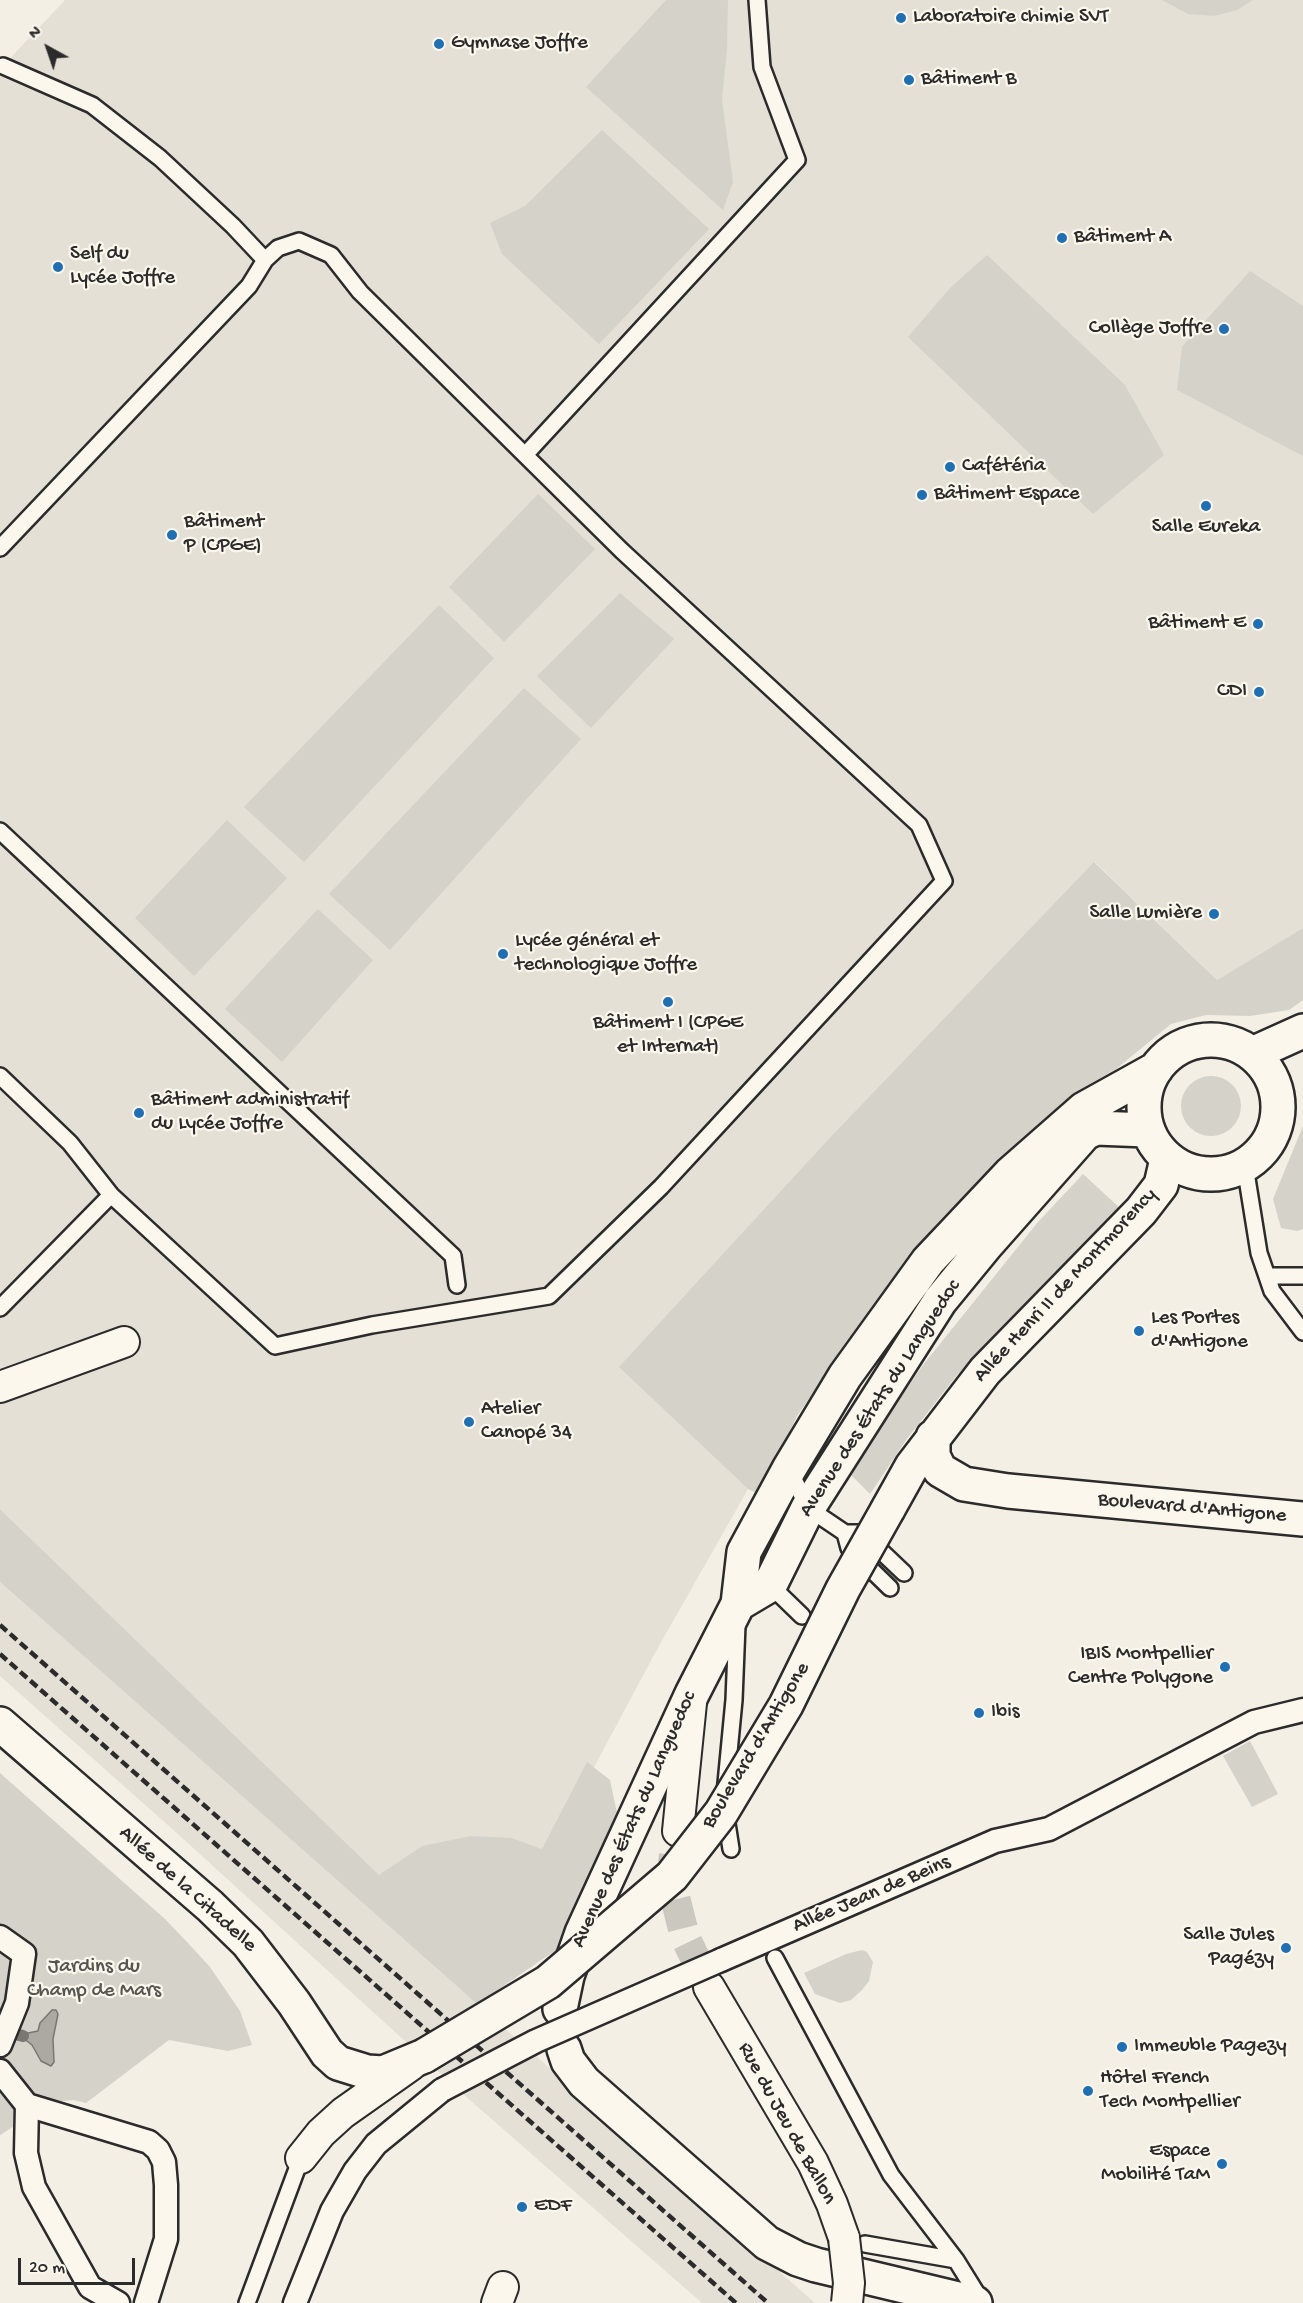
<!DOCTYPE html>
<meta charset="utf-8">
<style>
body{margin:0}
#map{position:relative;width:1303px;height:2303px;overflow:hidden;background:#f3efe4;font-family:"Gochi Hand",sans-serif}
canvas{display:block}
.north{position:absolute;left:18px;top:18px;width:60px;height:60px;-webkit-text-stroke:4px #fbf7ec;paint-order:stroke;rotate:320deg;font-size:16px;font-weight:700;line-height:24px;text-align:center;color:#2b2b2b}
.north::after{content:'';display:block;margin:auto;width:21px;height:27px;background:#2b2b2b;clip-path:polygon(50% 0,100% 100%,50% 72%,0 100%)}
.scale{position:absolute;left:18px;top:2258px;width:117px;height:27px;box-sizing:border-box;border:3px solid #2b2b2b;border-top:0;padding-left:8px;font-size:18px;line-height:21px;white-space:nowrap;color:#2b2b2b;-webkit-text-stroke:4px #fbf7ec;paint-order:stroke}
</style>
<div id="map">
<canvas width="1303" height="2303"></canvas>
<div class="north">N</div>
<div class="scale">20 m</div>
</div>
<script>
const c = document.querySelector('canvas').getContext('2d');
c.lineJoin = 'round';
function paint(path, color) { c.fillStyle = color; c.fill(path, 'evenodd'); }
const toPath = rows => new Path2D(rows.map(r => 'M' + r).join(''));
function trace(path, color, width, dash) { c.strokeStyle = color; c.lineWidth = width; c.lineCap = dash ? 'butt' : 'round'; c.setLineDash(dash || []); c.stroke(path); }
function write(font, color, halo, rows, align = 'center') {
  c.font = font + ' "Gochi Hand",sans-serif'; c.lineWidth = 4.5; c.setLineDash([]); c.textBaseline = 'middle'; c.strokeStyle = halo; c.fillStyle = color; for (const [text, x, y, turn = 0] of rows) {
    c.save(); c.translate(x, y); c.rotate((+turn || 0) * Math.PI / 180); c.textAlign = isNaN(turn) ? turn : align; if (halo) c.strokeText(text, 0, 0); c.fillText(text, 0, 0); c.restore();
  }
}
const built = toPath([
 [65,0,1303,0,1303,928,1217,980,1095,862,620,1367,748,1489,655,1653,549,1852,512,1838,422,1846,379,1876,0,1509,0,69],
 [0,1582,468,1996,815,2303,702,2303,463,2094,179,1835,0,1676]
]);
const green = toPath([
 [666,0,728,0,727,49,722,99,733,182,723,210,586,87],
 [1162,0,1253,0,1237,10,1214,16,1188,14],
 [602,130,709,229,599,344,502,254,490,223,525,206],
 [987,255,1125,385,1164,455,1093,514,908,337,950,288],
 [1250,271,1303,306,1303,456,1177,390,1182,347],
 [538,494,595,549,504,642,449,587],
 [620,593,674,639,591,728,537,676],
 [439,605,494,658,304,862,244,807],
 [524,688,581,739,390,950,329,894],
 [227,820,287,878,194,976,135,918],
 [1094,862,1217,980,1303,928,1303,1000,1289,1010,1250,1016,1206,1015,1171,1024,1116,1069,1074,1093,1007,1152,939,1221,888,1285,797,1416,760,1495,748,1489,619,1367,826,1142],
 [318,909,373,960,282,1062,225,1009],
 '1181 1106a30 30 0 1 1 60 0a30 30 0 1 1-60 0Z',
 [1303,1126,1303,1229,1297,1231,1281,1228,1273,1199],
 [1083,1174,1121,1209,957,1375,906,1440,870,1494,851,1475,886,1419,923,1365,1038,1222],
 [0,1509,379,1875,422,1846,471,1836,512,1838,542,1849,587,1762,610,1780,617,1813,556,1950,477,2004,0,1582],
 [1250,1741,1278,1794,1252,1807,1223,1756],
 [0,1773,165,1919,188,1943,210,1967,240,2011,252,2045,228,2051,169,2040,86,2103,73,2100,52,2102,0,2135],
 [862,1950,867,1952,873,1962,869,1981,862,1990,851,2000,840,2003,815,1994,804,1973,846,1954]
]);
const water = toPath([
 [52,2010,56,2010,58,2014,53,2039,54,2062,51,2066,41,2061,32,2045,23,2038,23,2034,38,2031,40,2023,52,2010]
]);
const stream = toPath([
 [1,2030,23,2036]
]);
const minorTunnel = toPath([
 [674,1855,671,1881,685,1937,709,1987]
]);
const service = toPath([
 [525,455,797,160,762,67,757,0],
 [0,548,249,286,265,260,233,226,160,158,92,105,3,66],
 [0,831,453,1256,457,1285],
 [0,1076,70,1143,111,1195,275,1346,372,1325,549,1296,661,1187,944,881,919,825,622,551,360,292,331,255,299,241,278,248,265,260],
 [1245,1166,1259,1253,1272,1291,1303,1332],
 [1268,1276,1303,1276],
 [0,1308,111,1195],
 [789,1469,808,1508,845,1533,862,1533,904,1573],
 [845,1533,849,1548,890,1588],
 [770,1585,802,1616],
 [731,1849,724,1804,734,1700,737,1625],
 [775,1958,891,2175,956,2260,982,2302],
 [865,2244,956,2260],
 [247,2303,301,2158]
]);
const pedestrian = toPath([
 [0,1937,24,1954,17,2003,0,2045],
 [721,1960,995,1841,1049,1829,1254,1722,1303,1710],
 [0,2071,27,2105],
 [27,2105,149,2142,158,2150,164,2162,166,2185,166,2239,146,2303],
 [27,2105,26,2153,34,2187,90,2287,118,2303],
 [295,2303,332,2211,355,2171,376,2144,442,2090]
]);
const minor = toPath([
 [0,1387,124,1342],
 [678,1831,691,1703],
 [709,1987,813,2163,832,2204,844,2238],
 [301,2158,321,2133,343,2113,411,2065],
 [497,2303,503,2287]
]);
const tertiary = toPath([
 '1144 1107a67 67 0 1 1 134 0a67 67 0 1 1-134 0Z',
 [1252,1054,1303,1031],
 [933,1437,933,1456,940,1470,964,1484,1008,1491,1303,1519],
 [888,1509,912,1466,985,1371,1141,1211,1161,1185,1167,1159],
 [738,1604,770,1585,808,1508,940,1301,986,1245,1085,1133,1096,1128,1147,1130],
 [0,1724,210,1906,248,1943,294,2003,327,2053,338,2063,367,2072,383,2073,424,2056],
 [560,2009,567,1976,582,1933,692,1694,738,1604,744,1552,789,1469,845,1376,928,1261,1010,1174,1084,1109,1156,1069],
 [564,2049,568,2061,584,2082,767,2243,798,2259,816,2265,975,2303]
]);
const rail = toPath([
 [0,1625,768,2303],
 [0,1654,736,2303]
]);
const pedestrianBridge = toPath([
 [442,2090,536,2041,721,1960]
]);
const minorBridge = toPath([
 [844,2238,849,2283,847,2303]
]);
const tertiaryBridge = toPath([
 [424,2056,548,1982,672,1876,721,1813,786,1705,843,1589,888,1509]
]);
const markers = [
 [901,18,6,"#1f6fb2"],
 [439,44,6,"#1f6fb2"],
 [909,80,6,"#1f6fb2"],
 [1062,238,6,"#1f6fb2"],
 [58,267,6,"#1f6fb2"],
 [1224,329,6,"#1f6fb2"],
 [950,467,6,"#1f6fb2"],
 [922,495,6,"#1f6fb2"],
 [1206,506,6,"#1f6fb2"],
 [172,535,6,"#1f6fb2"],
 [1258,624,6,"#1f6fb2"],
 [1259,692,6,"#1f6fb2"],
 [1214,914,6,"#1f6fb2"],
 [503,954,6,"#1f6fb2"],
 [668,1002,6,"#1f6fb2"],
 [139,1113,6,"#1f6fb2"],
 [1139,1331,6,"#1f6fb2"],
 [469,1422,6,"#1f6fb2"],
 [1225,1667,6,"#1f6fb2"],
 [979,1713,6,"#1f6fb2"],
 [1286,1948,6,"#1f6fb2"],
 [1122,2047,6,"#1f6fb2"],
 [1088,2091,6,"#1f6fb2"],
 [1222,2164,6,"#1f6fb2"],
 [522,2207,6,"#1f6fb2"]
];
const poiNames = [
 ["Laboratoire chimie SVT",913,18],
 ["Gymnase Joffre",451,44],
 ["Bâtiment B",921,80],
 ["Bâtiment A",1074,238],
 ["Self du",70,255],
 ["Lycée Joffre",70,279],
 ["Collège Joffre",1212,329,"right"],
 ["Cafétéria",962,467],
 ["Bâtiment Espace",934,495],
 ["Bâtiment",184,523],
 ["P (CPGE)",184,547],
 ["Salle Eureka",1206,528,"center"],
 ["Bâtiment E",1246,624,"right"],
 ["CDI",1247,692,"right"],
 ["Salle Lumière",1202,914,"right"],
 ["Lycée général et",515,942],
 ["technologique Joffre",515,966],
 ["Bâtiment I (CPGE",668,1024,"center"],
 ["et Internat)",668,1048,"center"],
 ["Bâtiment administratif",151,1101],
 ["du Lycée Joffre",151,1125],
 ["Les Portes",1151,1319],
 ["d'Antigone",1151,1343],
 ["Atelier",481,1410],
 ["Canopé 34",481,1434],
 ["IBIS Montpellier",1213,1655,"right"],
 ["Centre Polygone",1213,1679,"right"],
 ["Ibis",991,1713],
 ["Salle Jules",1274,1936,"right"],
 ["Pagézy",1274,1960,"right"],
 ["Immeuble Pagezy",1134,2047],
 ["Hôtel French",1100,2079],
 ["Tech Montpellier",1100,2103],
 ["Espace",1210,2152,"right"],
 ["Mobilité TaM",1210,2176,"right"],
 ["EDF",534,2207]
];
const streetNames = [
 ["Allée Henri II de Montmorency",1066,1286,-47],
 ["Avenue des États du Languedoc",881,1399,-57],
 ["Boulevard d'Antigone",1192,1509,5],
 ["Boulevard d'Antigone",757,1746,-59],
 ["Avenue des États du Languedoc",635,1820,-66],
 ["Allée de la Citadelle",187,1890,42],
 ["Allée Jean de Beins",872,1895,-23],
 ["Rue du Jeu de Ballon",786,2124,61]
];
const parkNames = [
 ["Jardins du",94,1968],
 ["Champ de Mars",94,1992]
];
paint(built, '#e4e0d6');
paint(green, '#d5d2c9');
paint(water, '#aca9a2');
trace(water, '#787772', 1.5);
trace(stream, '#787772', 12);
trace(minorTunnel, '#cbc8bf', 30, [30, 15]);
trace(service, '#2b2b2b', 20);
trace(pedestrian, '#2b2b2b', 27);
trace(minor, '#2b2b2b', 34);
trace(tertiary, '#2b2b2b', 38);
trace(service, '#fbf7ec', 15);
trace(pedestrian, '#fbf7ec', 22);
trace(minor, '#fbf7ec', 30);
trace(tertiary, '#fbf7ec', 33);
trace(rail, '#2b2b2b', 4.5, [9, 4.5]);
trace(pedestrianBridge, '#2b2b2b', 27, []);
trace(minorBridge, '#2b2b2b', 34, []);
trace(tertiaryBridge, '#2b2b2b', 38, []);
trace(pedestrianBridge, '#fbf7ec', 22);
trace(minorBridge, '#fbf7ec', 30);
trace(tertiaryBridge, '#fbf7ec', 33);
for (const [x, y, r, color] of markers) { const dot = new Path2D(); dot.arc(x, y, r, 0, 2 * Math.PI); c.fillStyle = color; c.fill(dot); trace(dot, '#fbf7ec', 2); }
write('21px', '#2b2b2b', '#fbf7ec', poiNames, 'left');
write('21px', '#2b2b2b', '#fbf7ec', streetNames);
write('21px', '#565552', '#fbf7ec', parkNames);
</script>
